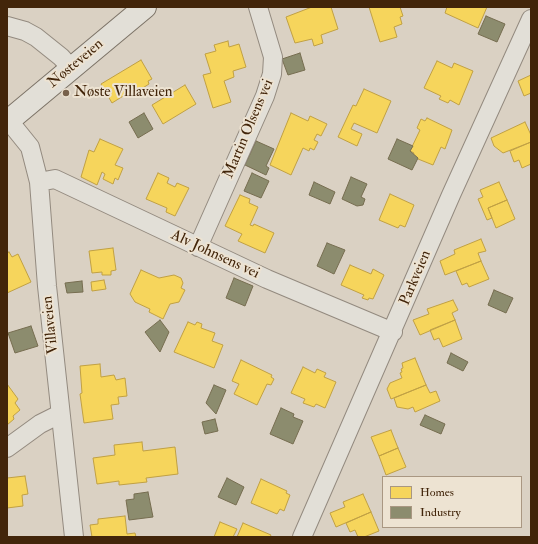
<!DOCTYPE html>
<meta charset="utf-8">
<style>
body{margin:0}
#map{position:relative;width:538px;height:544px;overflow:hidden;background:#dad1c3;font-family:"IM FELL Double Pica",serif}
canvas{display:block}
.frame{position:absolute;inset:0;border:8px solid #42250a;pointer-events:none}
.legend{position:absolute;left:382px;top:476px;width:140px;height:52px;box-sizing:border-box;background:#ede3d2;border:1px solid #a99782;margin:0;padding:5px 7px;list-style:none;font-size:12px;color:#42250a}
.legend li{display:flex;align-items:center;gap:8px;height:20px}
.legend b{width:20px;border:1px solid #a99782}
</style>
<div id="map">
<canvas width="538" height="544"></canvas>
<div class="frame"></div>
<ul class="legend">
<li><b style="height:11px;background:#f6d55c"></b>Homes</li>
<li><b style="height:11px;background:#8c8c6e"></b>Industry</li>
</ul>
</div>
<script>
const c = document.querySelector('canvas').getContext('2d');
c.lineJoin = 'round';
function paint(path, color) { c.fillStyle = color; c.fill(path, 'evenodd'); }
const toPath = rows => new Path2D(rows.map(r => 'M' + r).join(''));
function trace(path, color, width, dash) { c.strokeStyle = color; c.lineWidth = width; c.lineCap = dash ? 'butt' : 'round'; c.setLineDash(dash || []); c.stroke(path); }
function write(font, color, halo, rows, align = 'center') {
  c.font = font + ' "IM FELL Double Pica",serif'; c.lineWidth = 4; c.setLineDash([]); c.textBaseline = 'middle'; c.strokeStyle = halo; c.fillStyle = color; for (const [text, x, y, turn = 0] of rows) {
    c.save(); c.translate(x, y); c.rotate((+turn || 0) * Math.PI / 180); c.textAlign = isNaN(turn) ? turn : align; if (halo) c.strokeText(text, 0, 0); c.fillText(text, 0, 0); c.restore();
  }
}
const homes = toPath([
 [312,7,331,7,338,29,321,35,323,43,314,46,312,39,295,43,286,17,312,7],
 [369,7,400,7,403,16,400,17,402,24,394,27,397,37,380,42,369,7],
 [447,7,487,7,478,28,445,13,447,7],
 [228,41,229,47,239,44,246,67,233,71,234,77,224,81,231,102,213,108,203,75,211,73,205,54,216,51,214,45,228,41],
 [141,60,152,79,148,81,149,84,138,91,136,88,112,103,101,84,141,60],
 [437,61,452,68,454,63,473,71,459,105,450,100,448,103,439,99,441,96,424,88,437,61],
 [531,75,531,93,524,96,518,81,531,75],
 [185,85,196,104,163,124,152,105,185,85],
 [364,89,391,101,377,133,354,123,351,129,362,134,357,146,338,137,353,105,356,106,364,89],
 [291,113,308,121,310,116,327,124,321,136,317,134,314,140,318,142,314,150,310,148,309,151,303,148,291,175,270,165,291,113],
 [427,118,452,130,445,149,441,147,433,165,418,159,413,155,414,153,410,151,420,130,417,128,421,119,425,121,427,118],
 [525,122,531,135,531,142,503,153,494,146,491,138,525,122],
 [100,139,123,149,115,165,123,168,118,180,115,178,113,184,103,179,105,174,102,172,97,185,81,177,89,150,94,152,100,139],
 [531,142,531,164,522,168,519,160,514,162,510,151,531,142],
 [158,173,169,178,167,183,175,187,177,183,189,188,175,216,166,212,167,208,146,199,158,173],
 [499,182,507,200,488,208,492,218,487,220,478,199,483,197,480,190,499,182],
 [390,194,414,205,405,227,400,225,398,228,379,220,390,194],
 [240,195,250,199,249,203,258,207,250,225,253,226,254,224,274,233,265,253,238,241,242,234,225,226,240,195],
 [507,200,515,219,496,228,488,208,507,200],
 [481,239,486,251,478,253,481,261,445,275,440,261,455,254,454,250,481,239],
 [113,248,116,270,111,271,111,275,102,275,102,272,92,273,89,251,113,248],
 [9,252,12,257,18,254,31,282,7,293,7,253,9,252],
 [481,261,489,279,469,287,467,283,462,285,456,271,481,261],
 [350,265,371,274,373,269,384,275,373,299,369,298,368,300,362,298,364,295,341,285,350,265],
 [141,270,159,278,174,275,181,278,183,283,181,288,185,290,179,302,170,304,163,319,149,312,150,309,135,302,130,294,141,270],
 [104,280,106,289,92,291,91,282,104,280],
 [453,300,458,310,452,313,455,320,420,335,413,320,429,314,427,309,453,300],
 [455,320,462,339,443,347,439,338,434,340,430,330,455,320],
 [188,322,195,325,197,322,202,324,201,328,215,333,212,341,223,345,214,368,174,352,188,322],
 [415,358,426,385,391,399,387,389,390,383,402,378,400,373,402,372,401,369,403,368,402,363,415,358],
 [241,360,272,375,271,377,274,379,271,385,267,384,257,405,234,394,239,384,232,381,241,360],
 [100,364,101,377,114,375,116,380,125,378,127,396,118,397,119,404,111,405,113,419,84,423,80,394,82,393,80,366,100,364],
 [303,367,315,373,317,369,326,373,324,377,336,382,325,408,316,404,314,407,303,403,305,399,291,393,303,367],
 [7,384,18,399,15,403,20,410,13,416,14,419,7,425,7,384],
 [426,385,430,393,436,391,440,401,415,412,413,407,408,409,397,407,394,398,426,385],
 [391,430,398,448,379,456,371,437,391,430],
 [142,442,143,451,175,447,178,474,146,478,147,482,119,485,119,481,97,484,93,458,115,455,114,445,142,442],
 [398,448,406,467,386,475,379,456,398,448],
 [25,476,28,494,22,495,23,506,7,508,7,478,25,476],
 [261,479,287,491,286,493,290,495,284,511,280,509,277,514,251,503,261,479],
 [363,494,371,512,336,527,330,513,345,507,343,502,363,494],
 [371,512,379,531,364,537,358,537,355,530,350,532,346,523,371,512],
 [125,516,127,534,135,533,136,537,92,537,90,525,98,524,98,519,125,516],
 [220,522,237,529,233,537,214,537,220,522],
 [243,523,271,535,270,537,237,537,243,523]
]);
const industry = toPath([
 [486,16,505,24,497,42,478,34,486,16],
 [300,53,305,70,288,75,282,59,300,53],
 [144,113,153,129,138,138,129,122,144,113],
 [397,139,413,146,410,151,418,158,412,170,388,159,397,139],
 [256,141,274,149,266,166,269,168,266,175,245,165,256,141],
 [252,173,269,181,261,198,244,191,252,173],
 [351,177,367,184,361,197,365,199,363,205,357,206,342,199,351,177],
 [314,182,335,192,330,204,309,195,314,182],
 [327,243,345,250,334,274,317,266,327,243],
 [234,278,253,286,245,306,226,298,234,278],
 [82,281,83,292,67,293,65,283,82,281],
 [494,290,513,298,506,313,488,305,494,290],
 [160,320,169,332,160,352,145,332,160,320],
 [31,326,38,346,15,353,8,333,31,326],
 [451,353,468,362,463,371,447,363,451,353],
 [214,385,226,390,216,414,206,403,214,385],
 [281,408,294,414,293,417,303,421,293,444,270,434,281,408],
 [425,415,445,424,441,434,420,425,425,415],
 [215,419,218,431,205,434,202,422,215,419],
 [227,478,244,487,236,505,218,497,227,478],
 [148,492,153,517,129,520,126,500,134,499,134,494,148,492]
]);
const minor = toPath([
 [7,26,25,31,36,37,61,57,71,68],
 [9,121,30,147,39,182,47,286,74,537],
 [39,182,55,179,267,279,393,332],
 [198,247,265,96,272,74,273,57,258,7],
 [7,448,40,424,60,414],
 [302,537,451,195,531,19]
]);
const secondary = toPath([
 [7,122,145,7]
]);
const markers = [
 [66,93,4,"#77614b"]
];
const streetNames = [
 ["Nøsteveien",76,64,-40],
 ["Martin Olsens vei",249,129,-67],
 ["Alv Johnsens vei",215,255,25],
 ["Parkveien",416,278,-67],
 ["Villaveien",51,325,-96]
];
const poiNames = [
 ["Nøste Villaveien",74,93]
];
paint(homes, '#f6d55c');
trace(homes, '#c0a043', 1);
paint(industry, '#8c8c6e');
trace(industry, '#766d50', 1);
trace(minor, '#938a7f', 20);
trace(secondary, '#7c7367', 24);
trace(minor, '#e2dfd7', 18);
trace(secondary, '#e2dfd7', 22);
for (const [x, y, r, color] of markers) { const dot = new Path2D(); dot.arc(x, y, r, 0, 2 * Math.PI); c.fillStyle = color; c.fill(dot); trace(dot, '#ede3d2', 1.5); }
write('15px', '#42250a', '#ede3d2', streetNames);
write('15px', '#42250a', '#ede3d2', poiNames, 'left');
</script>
